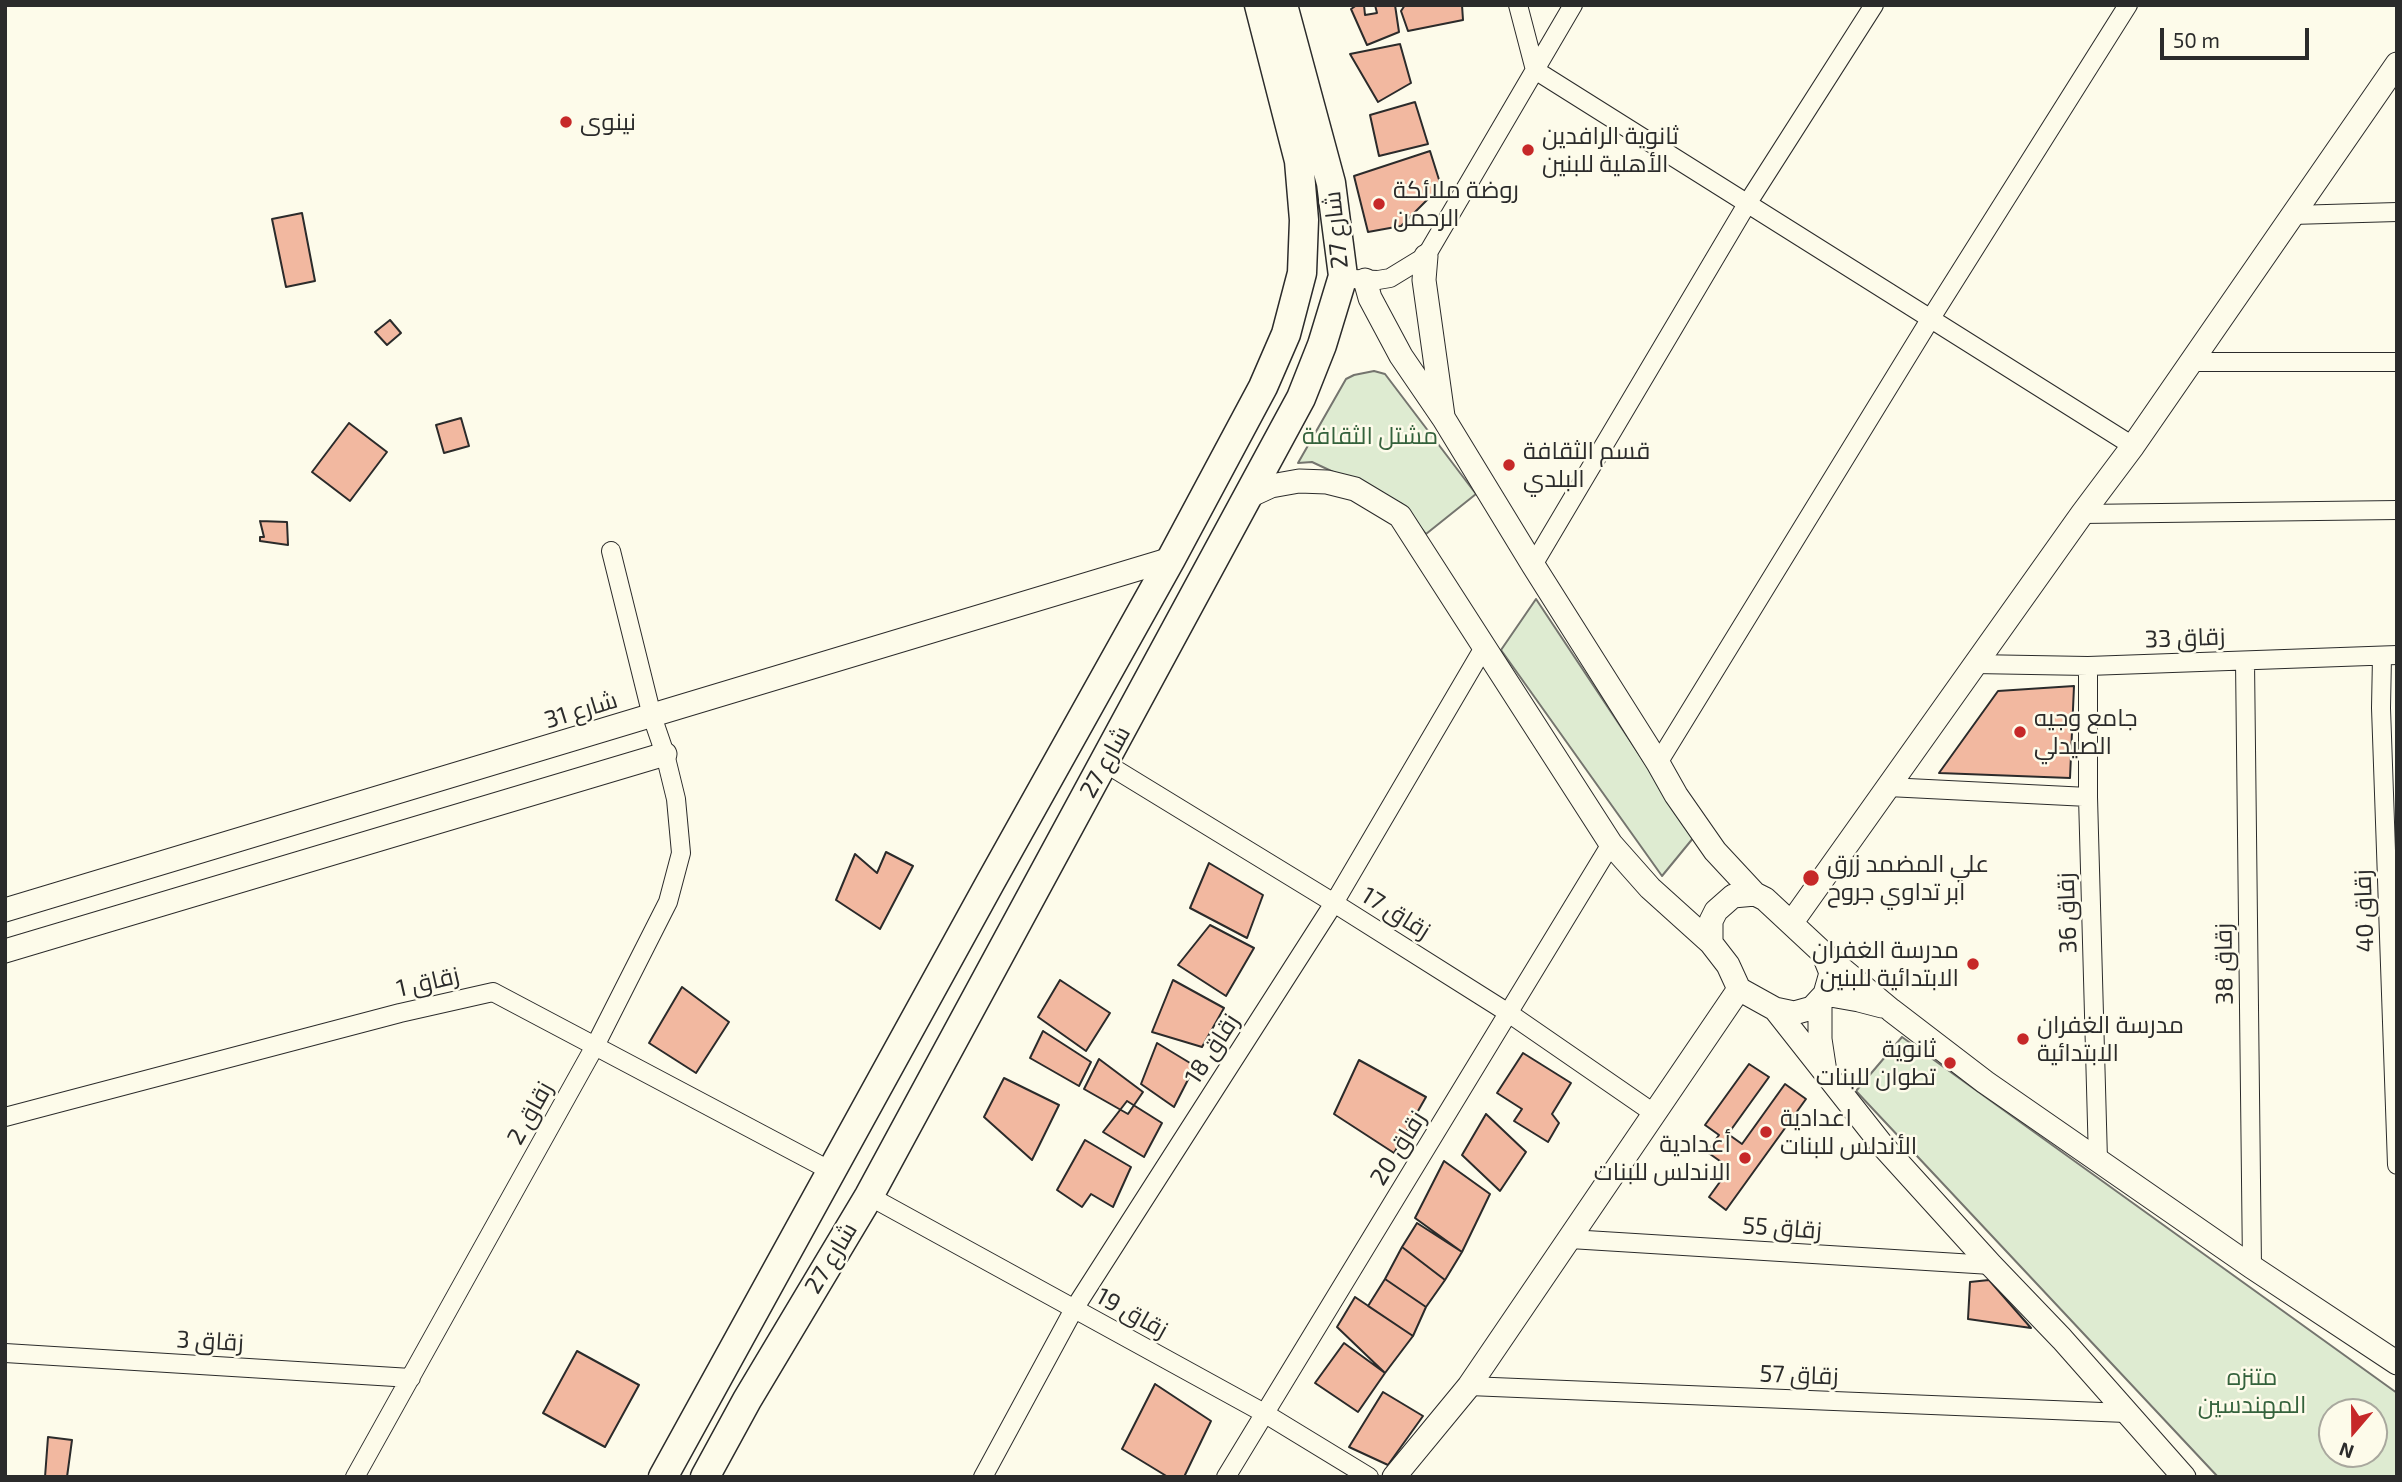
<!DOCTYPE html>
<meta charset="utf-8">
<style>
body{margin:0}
#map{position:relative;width:2402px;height:1482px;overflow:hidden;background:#fdfbea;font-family:"Exo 2",sans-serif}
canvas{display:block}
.frame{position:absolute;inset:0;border:7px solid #2b2b2b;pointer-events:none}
.north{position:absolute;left:2318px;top:1398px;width:70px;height:70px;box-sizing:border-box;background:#fdfbea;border:2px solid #a9a89e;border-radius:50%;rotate:200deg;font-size:19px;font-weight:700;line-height:28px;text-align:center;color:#2b2b2b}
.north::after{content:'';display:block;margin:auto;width:24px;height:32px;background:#c62828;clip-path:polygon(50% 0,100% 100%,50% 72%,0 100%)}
.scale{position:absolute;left:2160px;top:28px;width:149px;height:32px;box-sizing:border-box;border:4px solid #2b2b2b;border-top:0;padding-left:9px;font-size:21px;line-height:24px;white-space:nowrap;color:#2b2b2b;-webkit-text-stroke:5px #fdfbea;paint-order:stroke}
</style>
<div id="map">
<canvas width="2402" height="1482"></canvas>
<div class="frame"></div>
<div class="north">N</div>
<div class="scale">50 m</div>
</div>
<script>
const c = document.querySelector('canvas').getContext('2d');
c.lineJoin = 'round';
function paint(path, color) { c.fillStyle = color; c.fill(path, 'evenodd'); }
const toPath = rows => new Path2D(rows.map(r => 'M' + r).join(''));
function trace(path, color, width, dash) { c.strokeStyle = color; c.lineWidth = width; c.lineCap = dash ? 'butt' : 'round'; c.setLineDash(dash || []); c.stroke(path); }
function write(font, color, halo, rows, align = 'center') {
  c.font = font + ' "Exo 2",Cairo,sans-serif'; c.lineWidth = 5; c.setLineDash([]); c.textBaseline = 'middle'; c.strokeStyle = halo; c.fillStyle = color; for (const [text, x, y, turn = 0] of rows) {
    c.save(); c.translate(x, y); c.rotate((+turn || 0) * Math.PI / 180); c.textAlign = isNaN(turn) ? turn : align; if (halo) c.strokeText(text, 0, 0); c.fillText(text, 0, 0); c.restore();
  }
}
const green = toPath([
 [1374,371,1385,374,1476,494,1426,534,1402,504,1312,462,1298,463,1346,379,1354,375,1374,371],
 [1536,599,1694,837,1662,876,1501,650,1536,599],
 [1902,1037,2397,1393,2397,1477,2218,1477,1856,1091,1902,1037],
 [2332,1412,2374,1412,2374,1454,2332,1454,2332,1412]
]);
const building = toPath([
 [1357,5,1364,5,1365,15,1377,13,1375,5,1395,5,1399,32,1367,45,1351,9,1357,5],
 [1405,5,1462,5,1463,20,1408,31,1401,11,1405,5],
 [1400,44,1411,83,1378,102,1350,54,1400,44],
 [1415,102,1428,144,1379,156,1370,115,1415,102],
 [1430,151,1441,186,1401,226,1368,232,1354,176,1430,151],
 [302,213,315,281,286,287,272,219,302,213],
 [390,320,401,333,387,345,375,332,390,320],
 [461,418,469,446,444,453,436,425,461,418],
 [349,423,387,452,350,501,312,472,349,423],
 [260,521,287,522,288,545,260,541,260,537,264,537,260,521],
 [2074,686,2070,778,1939,773,1998,691,2074,686],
 [886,852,913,866,880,929,836,900,855,854,877,873,886,852],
 [1209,863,1263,895,1247,938,1190,908,1209,863],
 [1210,925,1254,948,1226,996,1178,965,1210,925],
 [1060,980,1110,1013,1086,1051,1038,1017,1060,980],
 [1173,980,1224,1008,1202,1047,1152,1032,1173,980],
 [682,987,729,1022,696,1073,649,1043,682,987],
 [1043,1031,1091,1062,1079,1086,1030,1058,1043,1031],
 [1157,1043,1195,1066,1174,1107,1141,1084,1157,1043],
 [1523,1053,1571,1083,1552,1114,1559,1123,1548,1142,1514,1121,1522,1109,1497,1093,1523,1053],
 [1099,1059,1143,1092,1128,1114,1084,1089,1099,1059],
 [1359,1060,1426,1097,1394,1153,1334,1114,1359,1060],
 [1749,1064,1769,1077,1728,1134,1742,1144,1785,1084,1806,1099,1726,1210,1709,1197,1730,1168,1707,1152,1719,1135,1705,1125,1749,1064],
 [1004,1078,1059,1105,1032,1160,984,1117,1004,1078],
 [1127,1101,1162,1123,1144,1157,1103,1132,1127,1101],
 [1486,1114,1526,1152,1500,1191,1462,1155,1486,1114],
 [1085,1140,1131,1167,1113,1207,1091,1194,1082,1207,1057,1190,1085,1140],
 [1444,1161,1490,1194,1462,1252,1415,1218,1444,1161],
 [1417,1223,1462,1252,1445,1280,1402,1247,1417,1223],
 [1402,1247,1445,1280,1426,1307,1385,1279,1402,1247],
 [1385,1279,1426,1307,1413,1336,1368,1306,1385,1279],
 [1989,1280,2031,1328,1968,1319,1970,1282,1989,1280],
 [1355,1297,1413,1336,1385,1373,1337,1327,1355,1297],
 [1344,1343,1385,1373,1358,1412,1315,1383,1344,1343],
 [577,1351,639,1385,605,1447,543,1413,577,1351],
 [1155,1384,1211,1421,1184,1477,1168,1477,1122,1449,1155,1384],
 [1383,1392,1423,1416,1388,1465,1349,1447,1383,1392],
 [48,1437,72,1440,67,1477,45,1477,48,1437]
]);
const minor = toPath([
 [1518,5,1535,70,2133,446],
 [2292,215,2397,212],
 [1353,279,1378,280,1390,278,1426,256,1573,5],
 [2191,362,2397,362],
 [2082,514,2397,510],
 [1533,565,1747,204,1874,5],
 [2382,656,2381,708,2397,1165],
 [2245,661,2252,1267],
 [1974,664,2088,666,2397,655],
 [2088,666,2088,797,2098,1160],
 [1105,763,1334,903,1510,1014,1655,1114],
 [1658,763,1931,318,2128,5],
 [1888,787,2088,797],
 [5,1117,400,1013,493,992,831,1171],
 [869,1196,1264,1413,1369,1477],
 [1570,1239,1991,1265],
 [5,1353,411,1378],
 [1469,1386,2126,1413],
 [355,1477,595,1046,668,902,681,853,676,799,665,754,652,716,611,551],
 [983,1477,1074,1309,1334,903,1483,649],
 [1226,1477,1611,844]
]);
const tertiary = toPath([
 [1426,256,1424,280,1443,416],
 [1365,280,1370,298,1401,356,1444,419,1533,565,1658,763,1676,795,1715,851,1755,894],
 [1245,498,1271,486,1299,481,1327,482,1355,489,1400,516,1611,844,1650,888,1711,943,1728,965,1739,989,1775,1009,1794,1013,1812,1008,1825,994,1831,973,1823,953,1765,899,1755,894,1733,896,1716,911,1711,921,1711,943],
 [5,910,1171,559],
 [1792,922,2082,514,2133,446,2397,64],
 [5,951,665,754],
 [1824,954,1891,1010,1985,1082,2252,1267,2397,1363],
 [1825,994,1859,1000,1882,1006],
 [1820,1002,1820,1039,1825,1072],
 [1775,1009,1883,1146,1991,1265,2062,1339,2184,1477],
 [1394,1477,1469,1386,1739,989]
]);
const primary = toPath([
 [663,1477,990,883,1171,559,1263,387,1286,334,1302,273,1304,220,1299,161,1259,5],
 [705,1477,747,1400,869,1196,1301,398,1322,345,1343,276,1331,183,1283,5]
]);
const markers = [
 [566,122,7,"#c62828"],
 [1528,150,7,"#c62828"],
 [1379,204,7,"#c62828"],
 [1509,465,7,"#c62828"],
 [2020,732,7,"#c62828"],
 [1811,878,9,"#c62828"],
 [1973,964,7,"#c62828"],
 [2023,1039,7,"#c62828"],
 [1950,1063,7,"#c62828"],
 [1766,1132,7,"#c62828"],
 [1745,1158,7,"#c62828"]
];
const poiNames = [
 ["نينوى",580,122],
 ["ثانوية الرافدين",1542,136],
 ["الأهلية للبنين",1542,164],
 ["روضة ملائكة",1393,190],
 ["الرحمن",1393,218],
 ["قسم الثقافة",1523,451],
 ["البلدي",1523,479],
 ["جامع وجيه",2034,718],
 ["الصيدلي",2034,746],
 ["علي المضمد زرق",1827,864],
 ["ابر تداوي جروح",1827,892],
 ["مدرسة الغفران",1959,950,"right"],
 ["الابتدائية للبنين",1959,978,"right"],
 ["مدرسة الغفران",2037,1025],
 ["الابتدائية",2037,1053],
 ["ثانوية",1936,1049,"right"],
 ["تطوان للبنات",1936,1077,"right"],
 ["اعدادية",1780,1118],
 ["الأندلس للبنات",1780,1146],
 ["أعدادية",1731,1144,"right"],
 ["الاندلس للبنات",1731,1172,"right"]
];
const streetNames = [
 ["شارع 27",1336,230,-96],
 ["زقاق 33",2185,638,-2],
 ["شارع 31",581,710,-17],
 ["شارع 27",1105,762,-61],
 ["زقاق 40",2364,911,-92],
 ["زقاق 17",1396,913,32],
 ["زقاق 36",2067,913,-92],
 ["زقاق 38",2224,964,-91],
 ["زقاق 1",428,982,-13],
 ["زقاق 18",1212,1049,-57],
 ["زقاق 2",530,1113,-61],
 ["زقاق 20",1398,1148,-58],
 ["زقاق 55",1782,1228,4],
 ["شارع 27",831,1258,-59],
 ["زقاق 19",1132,1313,29],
 ["زقاق 3",210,1341,3],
 ["زقاق 57",1799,1375,2]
];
const parkNames = [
 ["مشتل الثقافة",1370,436],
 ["متنزه",2252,1377],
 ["المهندسين",2252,1405]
];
paint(green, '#deebd1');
trace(green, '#74746e', 2);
paint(building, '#f2b8a0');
trace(building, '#2b2b2b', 2);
trace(minor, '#2b2b2b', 20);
trace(tertiary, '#2b2b2b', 25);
trace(primary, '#2b2b2b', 31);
trace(minor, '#fdfbea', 18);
trace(tertiary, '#fdfbea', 23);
trace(primary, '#fdfbea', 28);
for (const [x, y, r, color] of markers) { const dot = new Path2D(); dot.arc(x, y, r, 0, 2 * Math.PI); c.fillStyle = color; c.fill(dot); trace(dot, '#fdfbea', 2.5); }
write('24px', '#2b2b2b', '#fdfbea', poiNames, 'left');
write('24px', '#2b2b2b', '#fdfbea', streetNames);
write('24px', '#34623c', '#fdfbea', parkNames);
</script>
